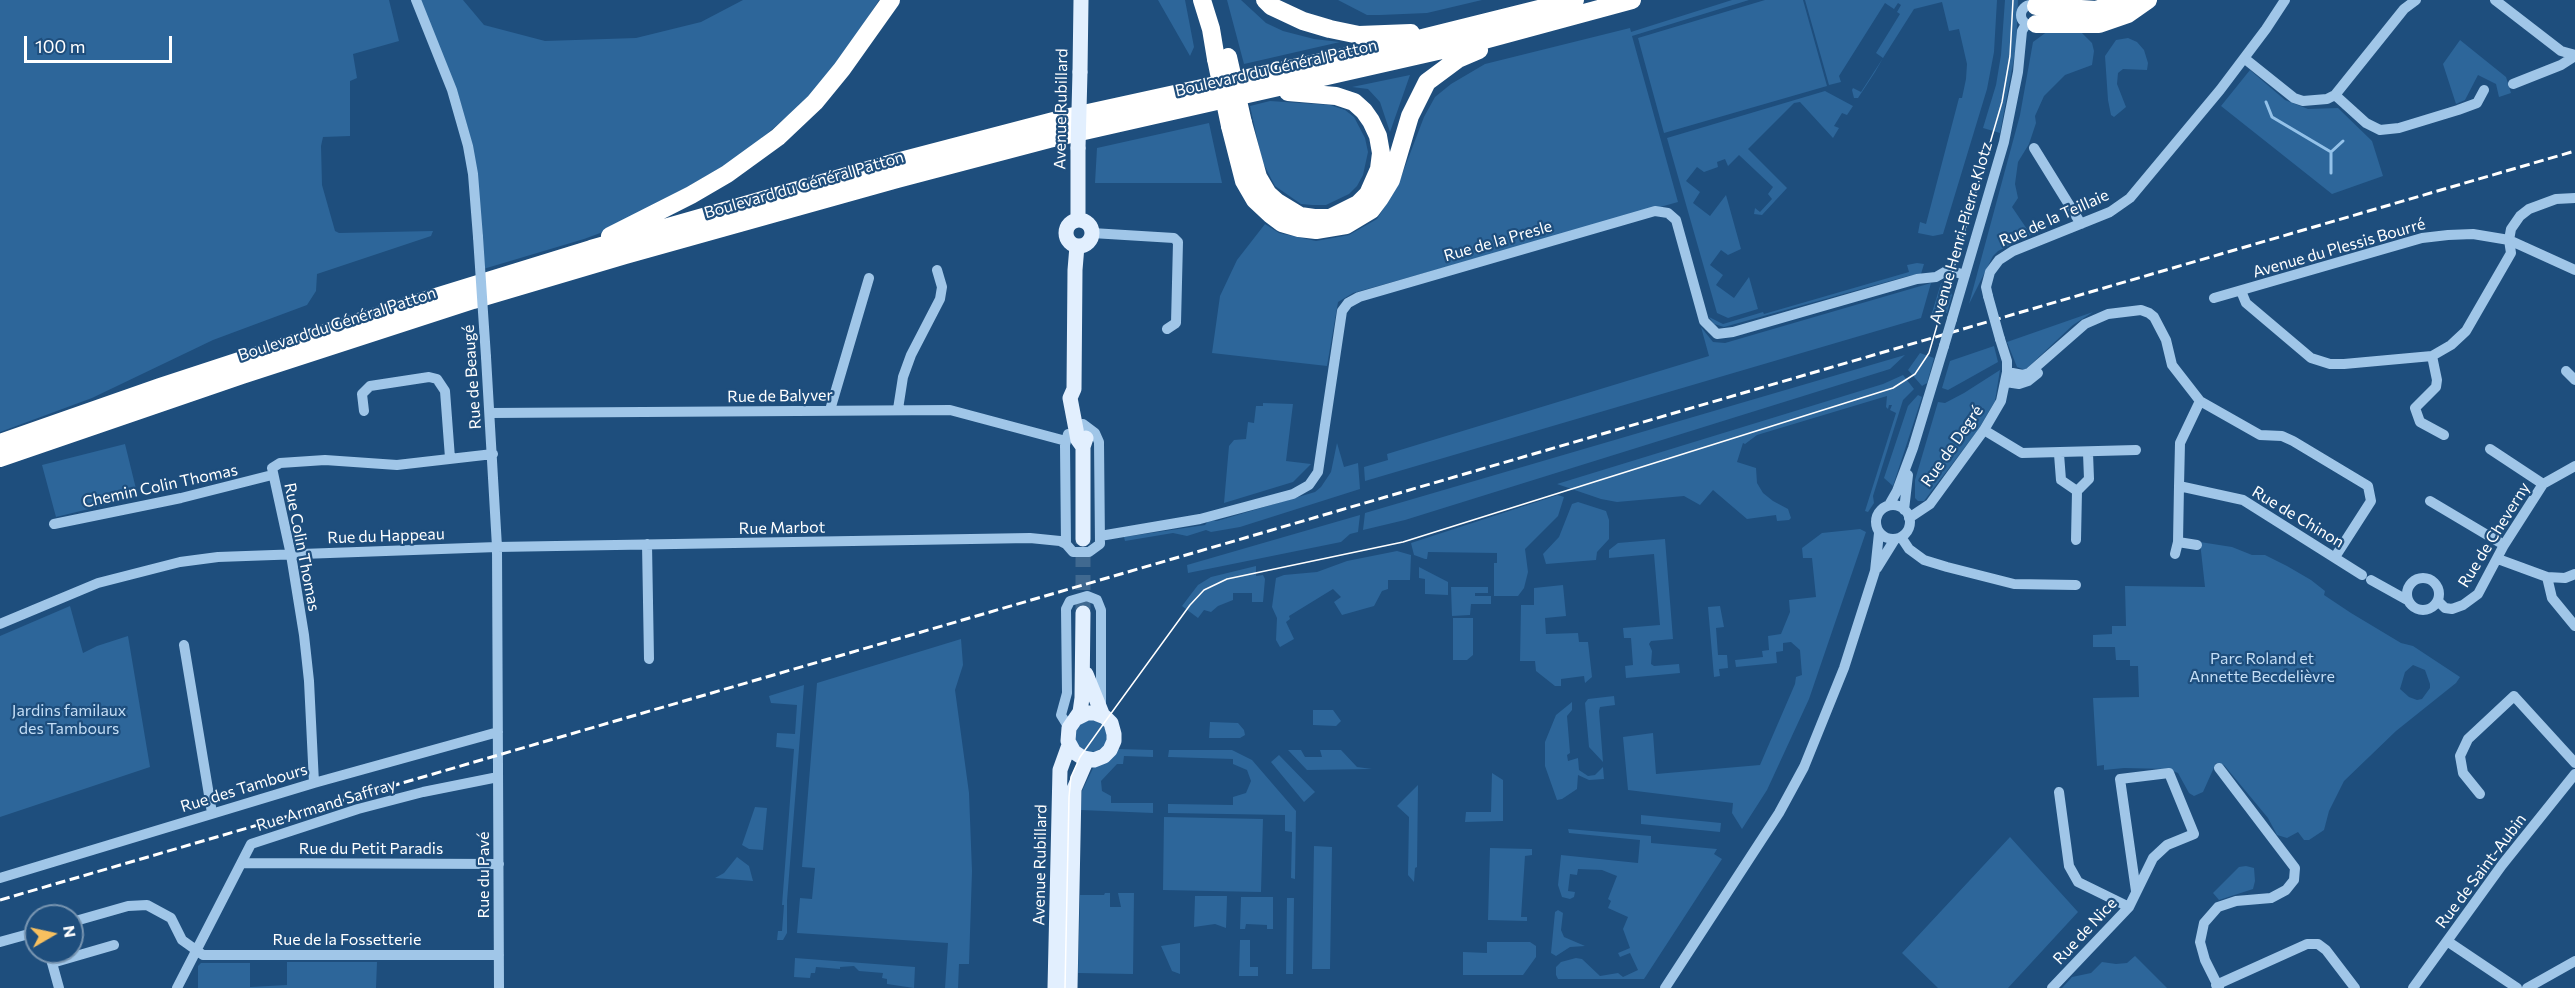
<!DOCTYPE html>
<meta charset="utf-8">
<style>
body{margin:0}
#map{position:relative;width:2575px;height:988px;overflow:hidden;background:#1e4e7d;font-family:Commissioner,sans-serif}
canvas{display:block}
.north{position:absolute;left:24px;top:904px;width:60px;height:60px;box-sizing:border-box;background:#1e4e7d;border:2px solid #7895b1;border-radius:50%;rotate:81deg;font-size:16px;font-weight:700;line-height:24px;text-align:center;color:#fff}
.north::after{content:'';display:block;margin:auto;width:21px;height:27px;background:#f7c05f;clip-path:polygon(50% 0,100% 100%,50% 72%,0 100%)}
.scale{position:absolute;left:24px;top:36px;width:148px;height:27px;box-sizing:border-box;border:3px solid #fff;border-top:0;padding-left:8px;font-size:18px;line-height:21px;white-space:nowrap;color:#fff;-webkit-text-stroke:4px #1e4e7d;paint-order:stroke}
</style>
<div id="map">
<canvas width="2575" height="988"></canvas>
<div class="north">N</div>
<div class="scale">100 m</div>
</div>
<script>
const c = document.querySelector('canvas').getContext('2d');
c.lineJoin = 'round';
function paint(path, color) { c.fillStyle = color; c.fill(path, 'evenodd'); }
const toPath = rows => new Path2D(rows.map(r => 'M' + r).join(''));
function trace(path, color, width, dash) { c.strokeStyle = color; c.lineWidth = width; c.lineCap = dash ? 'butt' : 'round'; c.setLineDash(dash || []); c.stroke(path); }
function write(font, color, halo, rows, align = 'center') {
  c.font = font + ' Commissioner,sans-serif'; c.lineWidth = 4.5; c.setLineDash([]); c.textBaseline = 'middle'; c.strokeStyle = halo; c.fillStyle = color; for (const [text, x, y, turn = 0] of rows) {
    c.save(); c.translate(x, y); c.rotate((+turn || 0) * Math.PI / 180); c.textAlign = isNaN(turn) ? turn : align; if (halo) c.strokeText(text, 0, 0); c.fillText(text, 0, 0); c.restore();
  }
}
const green = toPath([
 [0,0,389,0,399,41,353,54,357,78,350,81,350,136,323,137,321,146,322,185,335,231,339,233,433,231,431,236,317,274,316,291,307,305,213,340,92,398,0,432],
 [416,0,463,0,484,25,545,41,636,38,701,22,743,0,879,0,852,43,810,97,742,155,622,225,584,239,480,270,468,146],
 [1158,0,1185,0,1194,47,1190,56],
 [1227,0,1241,0,1266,23,1283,31,1314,39,1340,42,1244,64],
 [1338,0,1482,0,1427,13,1380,15,1367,15],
 [1732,0,1749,0,1632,36,1678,202,1353,293,1338,302,1327,366,1212,353,1220,296,1237,260,1265,224,1279,233,1316,241,1349,235,1377,219,1398,185,1424,117,1435,97,1451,84,1485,64,1630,28,1631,32],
 [1765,0,1803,0,1827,86,1664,133,1638,38],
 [1805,0,1997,0,1994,52,1987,89,1943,234,1933,236,1918,233,1920,222,1926,224,1959,98,1962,98,1966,79,1967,64,1959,29,1949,31,1942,2,1914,9,1883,58,1875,72,1858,98,1854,98,1852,90,1853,88,1861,92,1883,58,1876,53,1900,14,1897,12,1901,5,1898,3,1894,9,1885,3,1839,76,1841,82,1829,85],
 [2005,0,2018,0,2016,48,2000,133,1983,128,1996,85,2001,55],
 [2079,30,2092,43,2094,51,2092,65,2065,75,2044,96,2035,116,2036,123,2029,144,2018,162,2015,184,2018,198,2012,207,2031,235,1998,251,1993,256,1969,304,2020,115,2033,42,2048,31],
 [2128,38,2137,42,2144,50,2148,63,2147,70,2123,69,2118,73,2117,84,2126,107,2114,117,2111,115,2108,100,2105,56,2116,40],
 [2460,40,2506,77,2511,93,2499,97,2496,84,2478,75,2465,100,2456,104,2443,64],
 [2250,70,2285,100,2308,109,2338,108,2372,141,2383,176,2332,194,2221,106],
 [1410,75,1390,132,1380,102,1368,89,1352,87],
 [1825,91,1853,106,1847,115,1842,113,1834,126,1839,128,1833,138,1800,102,1794,103,1748,149,1787,188,1762,215,1754,214,1755,208,1760,212,1772,199,1768,194,1773,187,1739,155,1728,166,1725,159,1717,162,1718,167,1704,172,1697,167,1686,181,1700,192,1693,203,1710,216,1726,195,1741,249,1728,255,1721,250,1710,265,1723,275,1716,285,1734,298,1749,277,1758,309,1728,318,1717,313,1667,138],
 [1270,101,1330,105,1345,110,1354,117,1365,138,1368,152,1363,175,1357,186,1349,194,1326,205,1312,205,1301,204,1275,186,1262,161,1250,106],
 [1209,123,1222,183,1095,183,1097,148],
 [1917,263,1924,264,1921,274,1908,276,1724,327,1714,324,1709,317,1723,324,1763,312,1764,314,1909,272,1907,265],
 [1931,283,1921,318,1365,481,1364,467,1388,460,1387,454,1709,356,1701,327,1713,342,1725,343],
 [1941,283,1948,286,1952,295,1947,313,1944,313,1942,319,1931,316],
 [2093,312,2073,325,2025,370,2017,367,2007,342],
 [1994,346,1998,362,1948,390,1942,388,1950,361],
 [1920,353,1934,358,1927,383,1922,386,1908,370],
 [1905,355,1890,369,1405,520,1363,530,1365,513],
 [2000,370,1995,401,1978,430,1924,501,1918,501,1915,498,1915,480,1938,402,1945,403,1964,393],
 [1903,375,1914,389,1903,400,1873,496,1874,503,1868,512,1865,511,1896,413,1890,410,1892,405,1889,405,1888,409,1886,407,1887,396,1757,435,1745,444,1743,443,1737,462,1756,468,1757,483,1763,493,1773,501,1788,509,1791,518,1789,520,1777,521,1776,515,1747,519,1713,490,1700,505,1684,496,1617,502,1601,499,1557,484,1883,384],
 [1918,395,1922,397,1893,486,1884,478,1908,406],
 [1263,403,1293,404,1286,461,1311,464,1293,482,1224,503,1229,446,1234,440,1246,439,1248,422,1254,423,1256,406,1263,406],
 [1337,443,1344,467,1358,463,1360,489,1240,527,1211,532,1206,530,1187,536,1173,533,1125,541,1124,537,1205,525,1209,520,1217,521,1315,492,1321,487,1331,472],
 [125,444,138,497,56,517,42,465],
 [1558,495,1564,497,1558,516,1525,549,1528,572,1524,588,1518,596,1494,596,1494,563,1497,563,1497,553,1428,552,1427,559,1425,559,1414,555,1411,543],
 [1578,502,1606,511,1609,520,1609,539,1597,552,1596,560,1546,564,1543,554,1559,537,1572,504],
 [1360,515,1358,532,1350,534,1341,542,1188,573,1187,565],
 [1860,529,1866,532,1809,699,1767,790,1742,829,1732,813,1733,803,1628,790,1623,737,1653,733,1656,774,1760,765,1795,684,1796,677,1802,675,1800,650,1791,642,1783,643,1783,651,1776,652,1777,663,1736,667,1735,660,1763,657,1762,651,1769,650,1768,636,1781,634,1790,612,1789,600,1816,597,1812,558,1803,558,1802,548,1822,533],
 [1665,539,1673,639,1651,641,1649,644,1652,651,1651,664,1654,666,1679,664,1680,673,1626,678,1625,666,1633,665,1631,638,1624,638,1623,628,1660,625,1654,554,1609,558,1609,550,1618,543],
 [2200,542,2232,547,2252,555,2265,555,2287,566,2311,580,2325,591,2324,595,2351,613,2401,643,2413,646,2460,677,2456,683,2396,731,2344,781,2329,811,2324,830,2309,840,2304,840,2298,832,2287,838,2277,835,2268,818,2224,765,2216,763,2203,792,2194,796,2189,793,2178,773,2168,769,2124,768,2104,770,2104,765,2097,766,2093,698,2139,697,2138,666,2130,666,2130,660,2116,660,2115,647,2093,647,2093,635,2112,634,2112,626,2126,626,2125,586,2205,587],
 [2413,665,2425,670,2430,684,2430,688,2422,699,2417,700,2409,697,2400,689,2405,672],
 [1397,551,1411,555,1410,580,1388,580,1388,589,1382,591,1374,606,1342,615,1334,602,1341,597,1333,589,1289,616,1290,619,1286,622,1294,639,1280,647,1276,640,1277,618,1272,607,1276,578,1284,575,1317,572,1347,561],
 [1256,566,1256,576,1263,575,1265,579,1263,602,1252,602,1252,593,1233,593,1233,600,1218,606,1211,612,1204,610,1198,618,1182,606,1198,585,1211,577],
 [1419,567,1448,582,1448,595,1425,594,1425,579,1419,578],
 [1563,585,1566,616,1545,618,1546,634,1578,633,1579,642,1588,642,1592,677,1585,683,1584,676,1561,679,1561,686,1555,686,1536,671,1535,661,1520,661,1521,605,1534,605,1534,588],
 [1451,587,1488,587,1488,593,1475,593,1475,596,1491,596,1491,604,1471,604,1470,615,1452,616],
 [70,606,83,653,97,646,128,636,150,767,0,817,0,636],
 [1720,606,1724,627,1716,628,1718,655,1727,655,1728,668,1719,669,1720,676,1714,677,1708,607],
 [1453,618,1473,618,1473,655,1467,660,1453,660],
 [961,639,963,665,955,690,969,793,972,871,969,964,959,964,958,988,945,988,948,943,797,933,800,898,812,899,815,868,802,867,817,683],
 [804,685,787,901,787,933,783,940,777,940,778,931,782,931,784,905,782,905,794,749,776,747,777,733,795,734,797,705,771,703,769,696],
 [1614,696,1615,705,1600,707,1599,711,1603,762,1589,747,1585,703,1588,699],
 [1572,702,1572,710,1567,716,1570,753,1567,755,1568,761,1578,758,1579,770,1588,776,1595,775,1603,767,1604,779,1589,780,1578,775,1577,789,1562,799,1557,800,1545,766,1545,742,1556,715],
 [1313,710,1333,710,1341,721,1336,726,1313,725],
 '1075 736a16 16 0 1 1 32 0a16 16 0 1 1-32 0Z',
 [1210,722,1238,723,1244,730,1245,735,1240,738,1209,738],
 [1118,749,1153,750,1153,757,1124,756,1123,764,1117,764,1101,781,1102,791,1111,796,1111,803,1153,803,1153,813,1081,810,1082,791,1094,766],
 [1169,750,1232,750,1252,760,1296,811,1295,879,1291,878,1292,832,1285,831,1285,815,1168,813,1168,804,1233,805,1233,797,1246,793,1251,781,1247,770,1233,764,1233,759,1168,757],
 [1288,750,1301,750,1305,757,1322,757,1320,750,1341,750,1357,767,1372,769,1307,770],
 [1279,755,1315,792,1304,802,1271,762],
 [1492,773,1503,780,1503,821,1465,822,1466,812,1491,812],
 [1418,785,1417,867,1415,868,1414,882,1408,875,1409,817,1397,806],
 [755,807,767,808,763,850,749,849,742,845],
 [1641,815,1721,823,1720,832,1641,824],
 [1164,817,1263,819,1261,892,1163,890],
 [1568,829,1651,836,1651,843,1717,849,1714,854,1722,859,1644,979,1558,979,1556,975,1556,967,1561,962,1576,958,1582,959,1600,976,1618,973,1623,977,1638,970,1630,953,1620,957,1618,953,1630,948,1623,929,1628,917,1608,908,1611,901,1608,899,1617,876,1602,870,1578,869,1577,875,1570,874,1568,891,1575,892,1574,897,1570,899,1562,897,1558,885,1561,855,1638,863,1640,840,1569,833],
 [2010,837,2078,912,2008,988,1938,988,1902,953],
 [1314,846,1332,847,1330,969,1312,969],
 [1490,848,1532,849,1532,855,1525,856,1521,917,1527,917,1527,921,1488,920],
 [737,857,749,866,753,881,715,878,724,873],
 [2246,866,2254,868,2255,881,2253,889,2219,900,2213,893,2239,867],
 [1105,893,1110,893,1110,907,1121,907,1118,893,1134,893,1133,974,1078,973,1080,895,1104,895],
 [1195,896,1227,896,1226,928,1215,924,1194,927],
 [1241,897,1273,897,1273,929,1267,929,1267,925,1246,924,1245,929,1240,929],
 [1287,898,1294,898,1293,974,1286,974],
 [1558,910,1563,913,1561,930,1564,937,1585,946,1570,947,1556,956,1551,953,1555,912],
 [1240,940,1250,940,1250,967,1258,967,1258,976,1239,976],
 [1487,942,1530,942,1536,946,1536,957,1523,975,1463,975,1463,952,1487,953],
 [1180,943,1180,974,1172,971,1161,946],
 [2135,956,2167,988,2062,988,2072,977,2091,973,2102,962,2116,964,2127,963],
 [795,958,915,967,914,988,887,984,887,979,882,978,883,973,859,971,854,966,840,967,840,969,816,967,815,973,811,973,810,978,794,977],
 [287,962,377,962,376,988,198,988,198,966,201,963,250,963,250,987,287,985]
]);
const stream = toPath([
 [2266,102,2272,117,2331,152,2343,141],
 [2331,152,2331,173]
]);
const majorTunnel = toPath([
 [1083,613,1083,539]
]);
const minor = toPath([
 [416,0,452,90,468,146,473,174,478,237],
 [2495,0,2561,51,2575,55],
 '2021 15a10 10 0 1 1 20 0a10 10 0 1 1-20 0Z',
 [2244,58,2294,98,2303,101,2327,99,2335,95,2404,9,2416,0],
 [2513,84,2561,65,2575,56],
 [2335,95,2366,123,2380,130,2399,128,2458,110,2477,103,2484,90],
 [2034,148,2081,224],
 [1092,233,1174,238,1178,242,1176,323,1167,329],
 [2241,291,2246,303,2311,358,2330,364,2344,364,2432,356,2451,345,2466,331,2511,253,2509,240,2511,229,2520,216,2529,209,2556,199,2575,198],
 [1988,296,1986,287,1990,272,1999,260,2013,251,2110,212,2130,198,2220,90,2266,29,2285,0],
 [2214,298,2422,238,2448,235,2473,234,2509,240,2575,270],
 [1952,319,2004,142,2018,72,2022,31,2026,24],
 [2432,356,2437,380,2436,387,2415,408,2420,422,2444,435],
 [486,357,497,547,499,988],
 [2566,371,2575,380],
 [2007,372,2023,375,2029,373,2085,324,2108,314,2141,310,2149,313,2154,317,2166,340,2172,365,2200,401,2180,443,2179,486,2243,500,2362,575],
 [2006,382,2019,384,2028,381,2038,373],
 [2200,401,2260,435,2282,436,2293,441,2368,486,2371,501,2335,557],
 [898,409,903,377,911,355,940,299,942,287,937,270],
 [830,410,869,278],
 [364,411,362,394,370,386,429,377,437,379,445,391,450,458],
 [490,413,950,410,1066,441],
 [1984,430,2022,453,2136,450],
 [1068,434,1065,445,1066,544,1073,552,1089,552,1100,544,1099,442,1095,433,1083,424],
 [2490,449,2543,484],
 [2059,454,2061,480,2077,491,2089,479,2088,453],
 [2430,501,2504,545],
 [1889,505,1897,491,1913,448,1944,346],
 '1876 522a17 17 0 1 1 34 0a17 17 0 1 1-34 0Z',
 [1904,510,1908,475],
 [1909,518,1930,504,1984,430,2001,401,2007,372,2007,361,2000,339],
 [54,524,181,498,272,475],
 [1100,536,1200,519,1293,494,1309,485,1318,472,1342,311,1348,303,1359,297,1655,211,1668,213,1676,220,1704,321,1717,334,1733,332,1917,279,1936,277,1948,270,1965,275],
 [1901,537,1909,549,1924,560,1947,567,2014,584,2076,585],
 [2076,540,2077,491],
 [2178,542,2197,545],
 [647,544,649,659],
 [2175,554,2178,542,2179,486],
 [2498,559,2547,577,2552,598,2575,626],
 [1877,568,1895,539],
 [2547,577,2565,578,2575,574],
 '2407 594a16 16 0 1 1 32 0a16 16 0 1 1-32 0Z',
 [2371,580,2407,600],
 [2438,601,2445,608,2452,609,2463,605,2478,594,2504,545,2543,484,2575,466],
 [0,624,98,583,180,562,218,557,497,547,1030,538,1060,541,1066,544],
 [184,645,212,813],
 [1069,728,1061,715,1067,693,1066,609,1070,601,1087,596,1097,600,1101,610,1101,705],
 [314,783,309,681,304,635,291,555,272,468,280,463,325,460,397,465,493,454],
 [2059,792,2069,866,2078,882,2129,907],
 [2480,794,2463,773,2460,756,2468,739,2514,696,2575,763],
 [243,863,499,864],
 [0,878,314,783,498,732],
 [72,922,128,906,147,905,171,918,182,940,203,955,499,955],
 [2447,941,2517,988],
 [0,942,36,932],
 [49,952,59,988],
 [52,963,114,945],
 [2216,985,2307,944,2318,944,2326,950,2355,988],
 [177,988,251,844,358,809,423,792,498,777],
 [1665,988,1779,813,1804,767,1844,668,1875,571,1879,533],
 [2052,988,2129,907,2153,858,2167,845,2194,834,2169,773,2120,779,2136,891],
 [2219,988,2205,960,2200,942,2204,923,2218,907,2236,901,2271,898,2286,890,2294,880,2295,868,2219,768],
 [2413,988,2502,865,2575,774],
 [2527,988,2575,961]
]);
const major = toPath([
 [1080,72,1081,0],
 [1078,148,1078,220],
 '1066 233a13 13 0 1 1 26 0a13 13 0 1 1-26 0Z',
 [1077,246,1075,270,1074,389,1070,398,1078,440,1083,447],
 [1083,539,1083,447,1086,438],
 [1086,674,1103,716],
 [1077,718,1087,713,1095,713,1105,717,1111,723,1114,734,1114,741,1110,750,1104,756,1094,760,1083,758,1074,752,1068,741,1069,728,1080,712,1082,698,1083,613],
 [1055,988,1060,770,1069,745],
 [1070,988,1074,789,1087,759]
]);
const highway = toPath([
 [1202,0,1211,29,1216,59],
 [1265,0,1271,6,1303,21,1330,29,1359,35,1411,33],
 [2036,6,2096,10,2126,0],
 [2036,24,2099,24,2128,14,2148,0],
 [1243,123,1258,177,1268,194,1277,202,1300,216,1314,218,1330,218,1358,204,1368,194,1379,169,1381,153,1378,136,1371,121,1364,111,1354,102,1336,96,1288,92],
 [1230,126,1244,181,1255,200,1270,214,1282,223,1299,228,1316,230,1346,225,1371,210,1380,198,1391,180,1410,116,1427,82,1458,59,1479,50],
 [610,236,691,195,727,174,778,137,815,102,842,69,891,0],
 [0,443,160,387,413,304,591,249,893,163,1065,118,1362,53,1575,0],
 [0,458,242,375,473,300,625,255,897,179,1049,139,1473,43,1632,0]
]);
const tram = toPath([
 [1065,988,1069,797,1071,777,1080,757,1107,719,1190,605,1204,590,1227,579,1403,542,1893,388,1915,374,1929,353,2002,102,2010,56,2013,0]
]);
const rail = toPath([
 [0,900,2575,151]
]);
const minorBridge = toPath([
 [478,237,486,357],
 [1988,296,2000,339],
 [1944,346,1952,319]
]);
const majorBridge = toPath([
 [1078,148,1080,72]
]);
const highwayBridge = toPath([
 [1228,57,1243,123],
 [1216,59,1230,126]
]);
const streetNames = [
 ["Boulevard du Général Patton",1276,68,-13],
 ["Avenue Rubillard",1061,109,-89],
 ["Boulevard du Général Patton",804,185,-16],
 ["Rue de la Teillaie",2054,218,-24],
 ["Avenue Henri-Pierre Klotz",1961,233,-74],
 ["Rue de la Presle",1498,241,-16],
 ["Avenue du Plessis Bourré",2339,248,-16],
 ["Boulevard du Général Patton",337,324,-18],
 ["Rue de Beaugé",472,377,-94],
 ["Rue de Balyver",780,396,-1],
 ["Rue de Degré",1952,446,-55],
 ["Chemin Colin Thomas",160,486,-12],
 ["Rue de Chinon",2298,517,31],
 ["Rue Marbot",782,528,-1],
 ["Rue de Cheverny",2494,535,-58],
 ["Rue du Happeau",386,536,-2],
 ["Rue Colin Thomas",302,547,79],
 ["Rue des Tambours",244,788,-17],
 ["Rue Armand Saffray",326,805,-17],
 ["Rue du Petit Paradis",371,849],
 ["Avenue Rubillard",1040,865,-89],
 ["Rue de Saint-Aubin",2481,871,-53],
 ["Rue du Pavé",484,875,-90],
 ["Rue de Nice",2085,931,-47],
 ["Rue de la Fossetterie",347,940]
];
const parkNames = [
 ["Parc Roland et",2262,659],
 ["Annette Becdelièvre",2262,677],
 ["Jardins familaux",69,711],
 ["des Tambours",69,729]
];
paint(green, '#2d669a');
trace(stream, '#94c2e9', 3);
trace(majorTunnel, '#406990', 15, [15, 8]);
trace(minor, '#a0c6e8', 10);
trace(major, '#e2effe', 15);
trace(highway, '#fff', 18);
trace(tram, '#fff', 1.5);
trace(rail, '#fff', 3, [10, 4.5]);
trace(minorBridge, '#a0c6e8', 10);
trace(majorBridge, '#e2effe', 15);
trace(highwayBridge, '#fff', 18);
write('16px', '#fff', '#1e4e7d', streetNames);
write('16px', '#c4def6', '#1e4e7d', parkNames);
</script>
